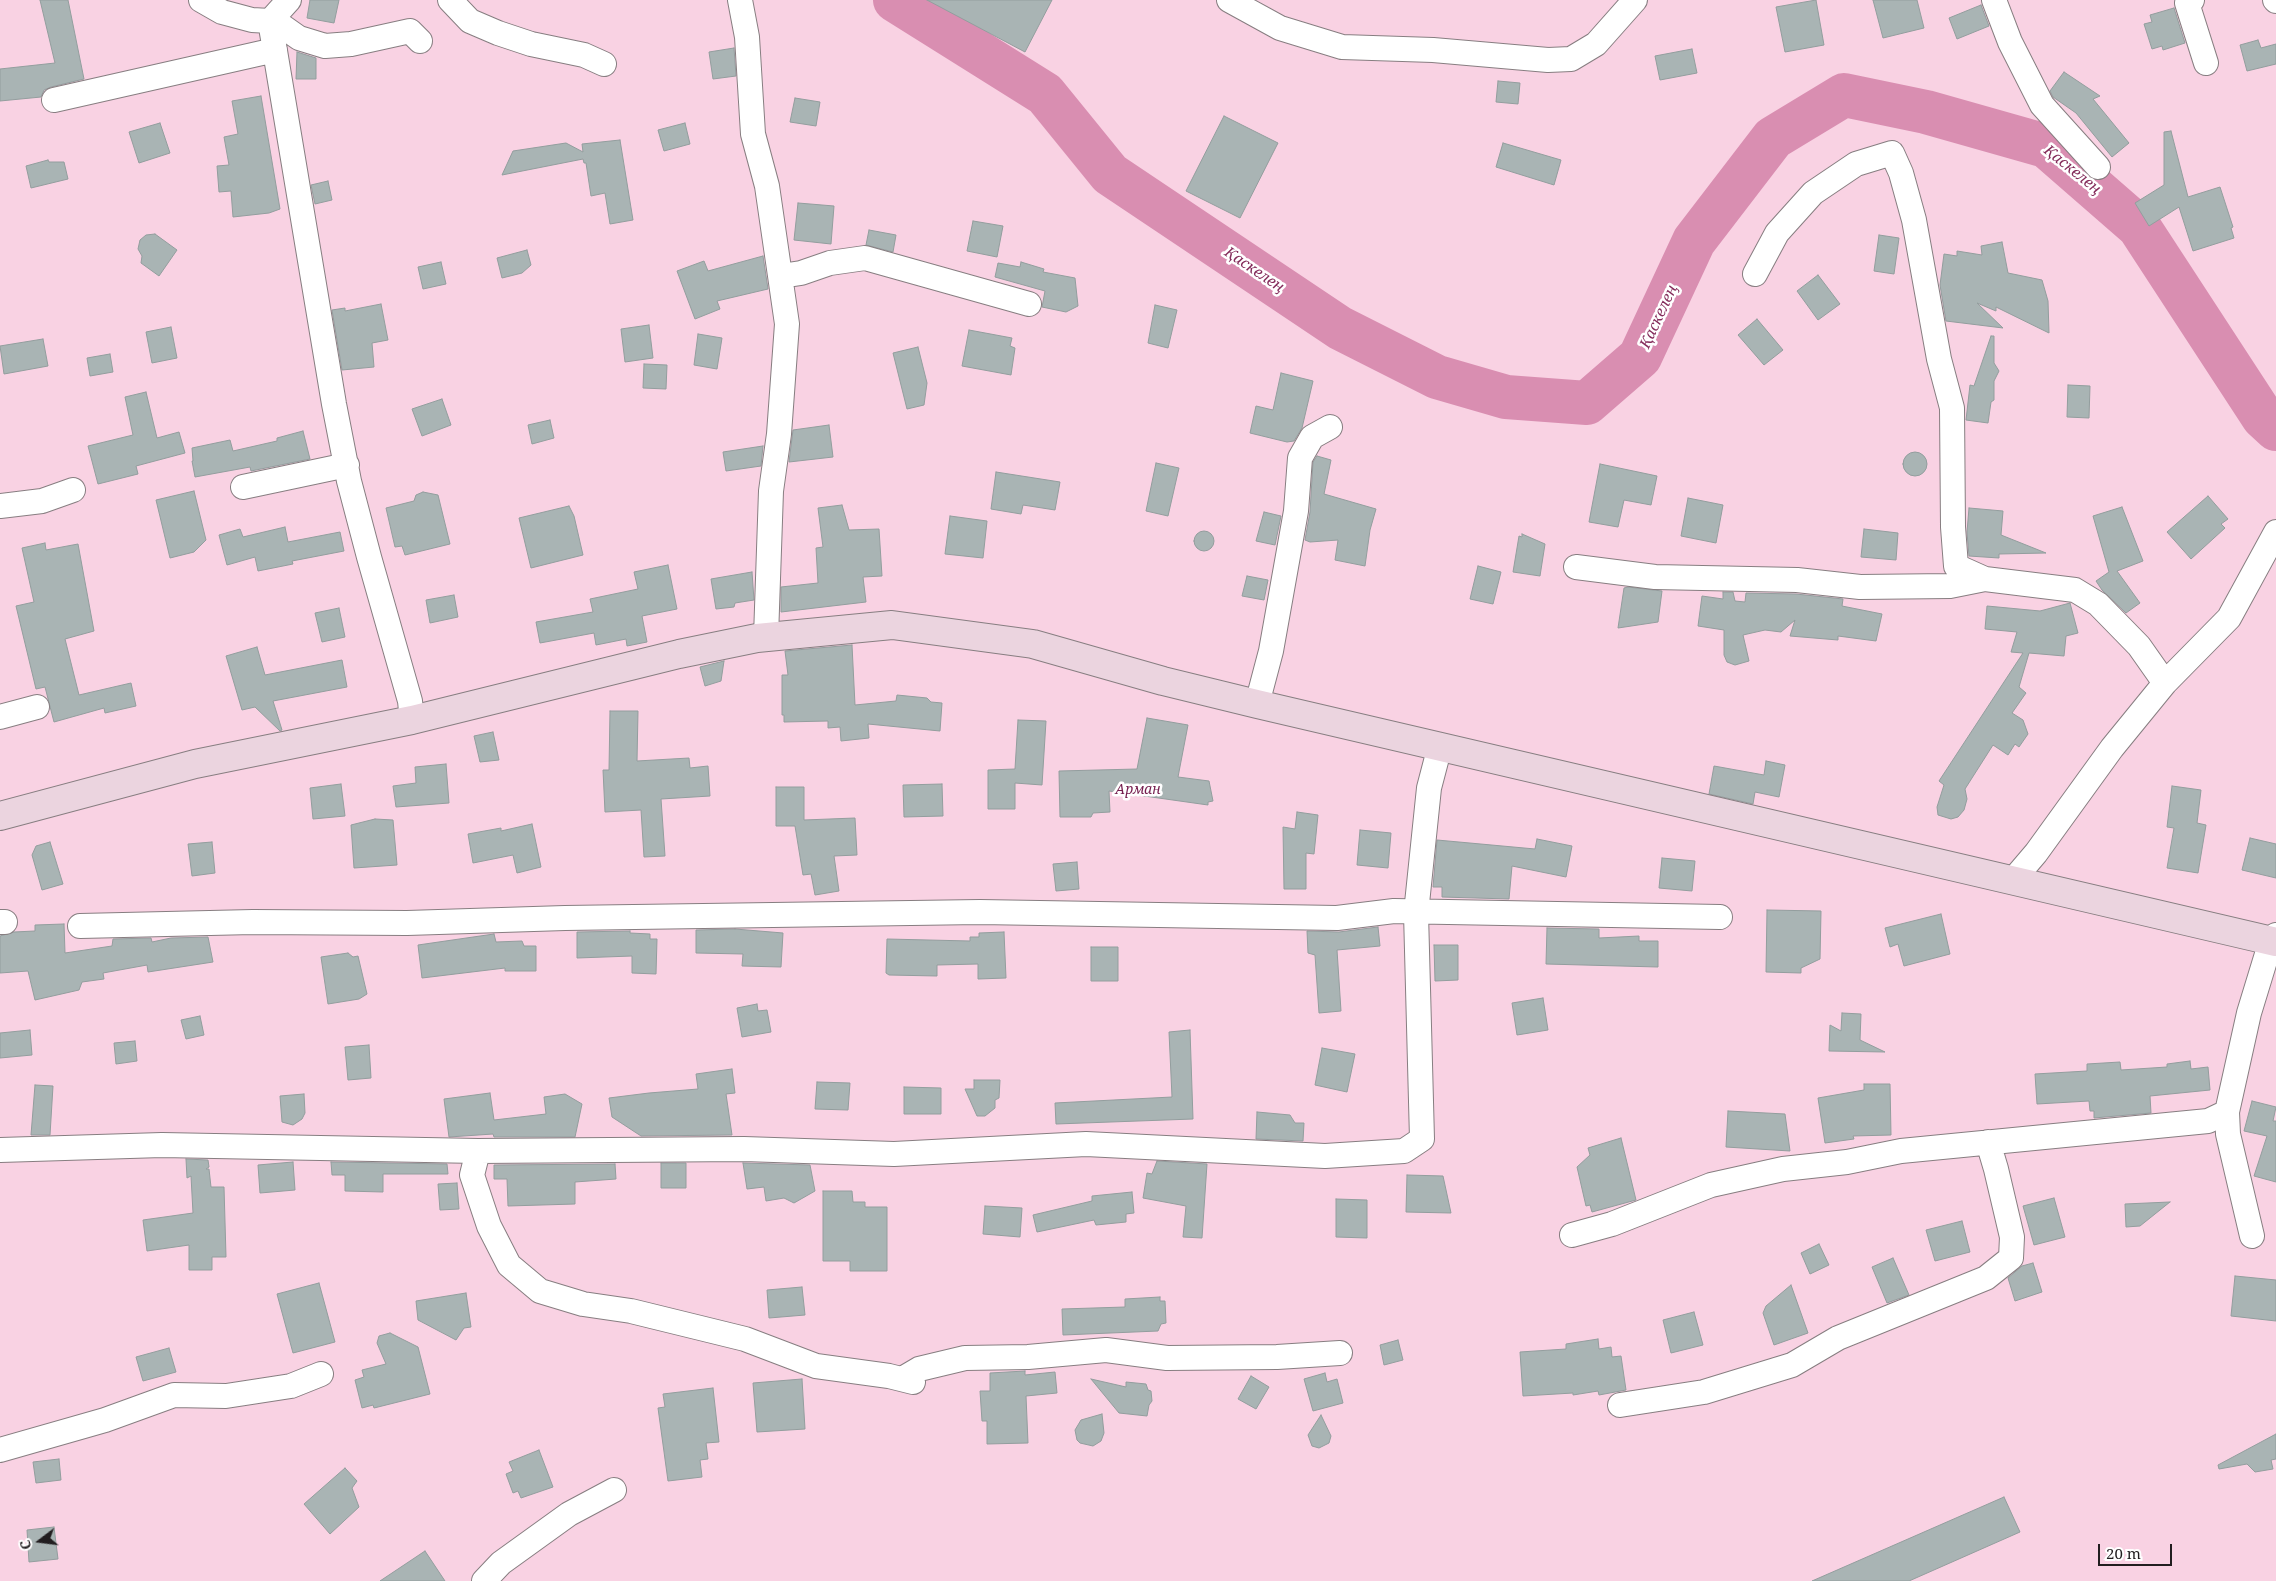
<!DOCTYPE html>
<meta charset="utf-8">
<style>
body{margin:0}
#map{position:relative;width:2276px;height:1581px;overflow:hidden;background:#f8eef2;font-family:"Noto Serif",serif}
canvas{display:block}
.north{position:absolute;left:15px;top:1516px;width:50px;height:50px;-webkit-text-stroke:4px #fff;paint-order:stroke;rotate:255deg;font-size:14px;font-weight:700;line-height:20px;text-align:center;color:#221e20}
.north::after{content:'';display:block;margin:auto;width:18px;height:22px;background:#221e20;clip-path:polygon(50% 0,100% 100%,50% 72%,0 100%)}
.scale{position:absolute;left:2098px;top:1544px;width:74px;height:22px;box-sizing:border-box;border:2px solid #221e20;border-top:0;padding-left:6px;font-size:15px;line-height:18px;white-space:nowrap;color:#221e20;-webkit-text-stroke:4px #fff;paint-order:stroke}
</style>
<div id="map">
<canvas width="2276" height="1581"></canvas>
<div class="north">С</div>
<div class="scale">20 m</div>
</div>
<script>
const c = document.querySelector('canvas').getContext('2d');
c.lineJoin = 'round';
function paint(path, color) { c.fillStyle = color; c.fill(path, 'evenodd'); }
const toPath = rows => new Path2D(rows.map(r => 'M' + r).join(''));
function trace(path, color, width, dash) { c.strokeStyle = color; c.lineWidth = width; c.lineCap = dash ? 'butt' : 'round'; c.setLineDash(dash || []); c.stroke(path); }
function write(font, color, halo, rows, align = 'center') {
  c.font = font + ' "Noto Serif",serif'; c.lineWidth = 5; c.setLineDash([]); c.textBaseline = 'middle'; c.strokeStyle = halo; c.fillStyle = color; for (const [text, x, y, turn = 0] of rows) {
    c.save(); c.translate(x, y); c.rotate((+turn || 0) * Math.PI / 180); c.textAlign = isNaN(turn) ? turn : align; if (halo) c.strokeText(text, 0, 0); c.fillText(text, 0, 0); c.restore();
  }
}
const green = toPath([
 [0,0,2276,0,2276,1581,0,1581]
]);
const river = toPath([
 [895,0,1045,94,1110,174,1340,328,1437,377,1506,397,1587,403,1640,357,1694,241,1773,138,1844,95,1926,112,2046,146,2139,227,2263,417,2276,429]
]);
const building = toPath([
 [40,0,68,0,84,79,51,87,44,90,41,97,0,101,0,69,55,63,40,0],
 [310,0,339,0,334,23,307,18,310,0],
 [927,0,1052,0,1025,52,927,0],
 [1816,0,1824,45,1785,52,1776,7,1816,0],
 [1873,0,1917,0,1924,28,1883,38,1873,0],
 [1981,5,1989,26,1957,39,1949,18,1981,5],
 [2174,8,2185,43,2163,50,2162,46,2152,49,2144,24,2152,22,2150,15,2174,8],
 [2258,40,2261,48,2276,44,2276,64,2247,71,2240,45,2258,40],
 [734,48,736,76,713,79,709,52,734,48],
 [1692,49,1697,73,1660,80,1655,56,1692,49],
 [297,52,316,58,316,79,296,79,297,52],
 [2064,72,2100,96,2093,99,2129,143,2112,157,2076,113,2053,97,2050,91,2064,72],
 [1498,81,1520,83,1518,104,1496,102,1498,81],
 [261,96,280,209,269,213,233,217,231,191,219,192,217,166,229,165,224,137,238,134,232,101,261,96],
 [795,98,820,102,816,126,790,122,795,98],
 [1224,116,1278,143,1240,218,1186,191,1224,116],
 [160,123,170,153,139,163,129,132,160,123],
 [685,123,690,144,664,151,658,130,685,123],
 [2171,131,2188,197,2220,187,2233,227,2231,228,2234,238,2193,251,2179,207,2149,226,2135,203,2164,185,2164,132,2171,131],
 [620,140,633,220,610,224,605,193,591,196,586,163,584,163,583,159,502,175,513,151,566,143,583,152,582,144,620,140],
 [1503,143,1561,160,1554,185,1496,167,1503,143],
 [48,160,49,162,64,162,68,179,31,188,26,166,48,160],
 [328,181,332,200,315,204,311,185,328,181],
 [798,203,834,206,831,244,794,240,798,203],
 [973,221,1003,226,997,257,967,251,973,221],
 [869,230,896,235,893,252,866,245,869,230],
 [155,234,177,250,159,276,141,263,142,256,138,249,140,240,146,235,155,234],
 [1879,235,1899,238,1894,274,1874,271,1879,235],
 [2002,242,2008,273,2042,280,2048,301,2049,333,1996,307,1996,311,1977,303,2003,328,1946,321,1940,285,1944,254,1957,256,1957,251,1982,255,1981,246,2002,242],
 [527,250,531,265,522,273,502,278,497,258,527,250],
 [763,256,768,289,717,301,720,309,695,319,677,271,704,261,708,271,763,256],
 [441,262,446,284,423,289,418,267,441,262],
 [1021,262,1044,269,1043,272,1075,278,1078,306,1066,312,1042,307,1045,291,995,277,998,263,1020,267,1021,262],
 [1818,275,1840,304,1818,320,1797,291,1818,275],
 [381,304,388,340,372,343,374,367,342,370,332,310,345,308,345,311,381,304],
 [1155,305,1177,310,1168,348,1148,343,1155,305],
 [1757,319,1783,350,1764,365,1738,335,1757,319],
 [649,325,653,358,625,362,621,329,649,325],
 [171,327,177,358,152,363,146,332,171,327],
 [969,330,1012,338,1010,346,1015,348,1011,375,962,366,969,330],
 [698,334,722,338,717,369,694,365,698,334],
 [1991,336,1994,336,1994,363,1999,371,1994,381,1994,400,1991,402,1988,423,1966,420,1970,385,1974,386,1991,336],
 [43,339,48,366,4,374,0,346,43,339],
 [918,347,927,383,924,405,907,409,893,353,918,347],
 [110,354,113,372,90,376,87,358,110,354],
 [644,364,667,365,666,389,643,388,644,364],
 [1281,373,1313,381,1302,428,1294,441,1287,442,1250,433,1256,406,1273,410,1281,373],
 [2068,385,2090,386,2089,418,2067,417,2068,385],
 [146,392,157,438,179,432,185,453,136,466,138,474,98,484,88,446,133,435,125,397,146,392],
 [442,399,451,425,422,436,412,409,442,399],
 [550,420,554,438,532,444,528,425,550,420],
 [829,425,833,457,789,462,793,430,829,425],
 [303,431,310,459,251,471,250,467,195,477,192,461,193,461,192,448,230,440,233,451,277,441,277,438,303,431],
 [763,446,761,466,726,471,723,452,763,446],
 '1903 464a12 12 0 1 1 24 0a12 12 0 1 1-24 0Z',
 [1317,456,1331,460,1324,494,1376,509,1370,530,1365,566,1335,560,1338,540,1310,542,1305,540,1310,512,1313,462,1317,456],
 [1156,463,1179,468,1168,516,1146,511,1156,463],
 [1600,464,1657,476,1651,505,1624,500,1618,527,1589,522,1600,464],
 [996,472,1060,482,1055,510,1023,505,1021,514,991,509,996,472],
 [194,491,206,540,194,552,170,558,156,500,194,491],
 [423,492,438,495,450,544,405,555,402,546,395,547,386,508,414,501,416,495,423,492],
 [2208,496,2228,519,2221,524,2225,528,2191,559,2167,532,2208,496],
 [1688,498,1723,505,1716,543,1681,536,1688,498],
 [842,505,849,530,879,529,882,576,863,577,866,602,781,612,781,587,818,583,816,548,823,547,818,508,842,505],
 [569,506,574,516,583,555,531,568,519,518,569,506],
 [2122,507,2143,561,2117,571,2140,603,2126,613,2102,590,2096,581,2109,572,2093,516,2122,507],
 [1969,508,2003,511,2001,535,2046,553,1999,554,1999,558,1969,556,1967,532,1969,508],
 [1264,512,1281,516,1275,545,1256,541,1264,512],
 [950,516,987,521,983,558,945,554,950,516],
 [285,527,288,542,340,532,344,551,292,561,293,564,258,571,255,557,227,565,219,535,240,529,243,537,285,527],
 [1864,529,1898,533,1896,560,1861,557,1864,529],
 '1194 541a10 10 0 1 1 20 0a10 10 0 1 1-20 0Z',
 [1522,534,1545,544,1540,576,1513,572,1519,536,1522,537,1522,534],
 [45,543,46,550,78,544,94,631,65,639,79,695,131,683,136,706,105,713,104,708,54,722,45,687,36,689,16,606,34,602,22,548,45,543],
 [668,565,677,609,642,616,647,642,627,646,626,639,596,645,594,633,540,643,536,622,593,612,590,599,638,589,634,572,668,565],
 [1478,566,1501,572,1493,604,1470,599,1478,566],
 [752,572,754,600,735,603,734,607,716,609,711,579,752,572],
 [1247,576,1268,580,1264,600,1242,596,1247,576],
 [1628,587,1662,591,1658,622,1618,628,1624,588,1628,587],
 [1723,592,1733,592,1735,601,1745,602,1746,593,1796,594,1843,599,1842,606,1882,614,1876,641,1838,636,1838,640,1790,636,1795,620,1781,632,1765,630,1743,635,1749,661,1735,665,1727,662,1724,655,1724,630,1698,626,1702,596,1723,599,1723,592],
 [454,595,458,617,430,623,426,600,454,595],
 [2070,603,2078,633,2066,636,2064,656,2029,653,2019,687,2026,693,2012,713,2023,720,2028,734,2019,747,2015,744,2008,755,1993,745,1965,789,1967,799,1964,810,1958,817,1951,819,1938,815,1937,807,1944,785,1939,781,2023,653,2011,652,2017,632,1985,629,1987,606,2040,611,2070,603],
 [339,608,345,637,322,642,315,613,339,608],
 [852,645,855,705,896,701,897,695,927,698,931,702,942,703,940,731,868,724,869,738,841,741,840,727,828,728,828,721,784,722,784,715,782,715,782,675,788,675,785,651,852,645],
 [257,647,265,675,342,660,347,687,273,701,282,730,280,731,255,707,242,710,226,656,257,647],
 [724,661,721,681,705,686,700,667,724,661],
 [610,711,638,711,637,761,689,758,690,768,708,766,710,796,661,799,665,856,644,857,641,810,605,812,603,770,609,770,610,711],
 [1147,718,1188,725,1178,777,1209,781,1213,801,1208,802,1208,805,1109,791,1110,812,1093,813,1091,817,1060,817,1059,771,1137,769,1147,718],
 [1018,720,1046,721,1042,785,1015,783,1015,809,988,809,988,770,1015,769,1018,720],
 [493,732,499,760,480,762,474,736,493,732],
 [1766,761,1785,765,1779,797,1755,792,1753,804,1709,794,1714,766,1764,775,1766,761],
 [446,764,449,803,396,807,393,786,416,783,415,767,446,764],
 [341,784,345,816,313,819,310,788,341,784],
 [942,784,943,816,904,817,903,785,942,784],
 [2172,786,2201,790,2197,823,2206,825,2198,873,2167,868,2174,828,2167,827,2172,786],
 [776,787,804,787,804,820,855,818,857,855,834,856,839,891,815,895,811,874,803,875,795,826,776,826,776,787],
 [1297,812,1318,815,1314,854,1306,853,1306,889,1284,889,1283,827,1295,829,1297,812],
 [375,819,393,820,397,865,354,868,351,825,375,819],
 [532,824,541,867,517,873,513,855,473,863,468,834,501,828,501,831,532,824],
 [1360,830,1391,833,1388,868,1357,865,1360,830],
 [2250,838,2276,844,2276,878,2242,870,2250,838],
 [1537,839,1572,846,1566,877,1512,866,1509,899,1442,897,1442,887,1433,887,1437,840,1535,849,1537,839],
 [50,842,63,884,42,890,32,855,36,846,50,842],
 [212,842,215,873,192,876,188,844,212,842],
 [1662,858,1695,861,1692,891,1659,888,1662,858],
 [1077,862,1079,889,1056,891,1053,864,1077,862],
 [1767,910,1821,911,1820,959,1801,968,1801,973,1766,972,1767,910],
 [1941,914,1950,954,1904,966,1898,944,1890,947,1885,928,1941,914],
 [64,924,65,953,112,946,113,939,151,938,152,942,171,938,208,937,213,962,148,972,147,965,103,973,104,979,82,982,79,990,35,1000,28,971,0,973,0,936,14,932,35,931,35,925,64,924],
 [1378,927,1380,946,1337,950,1341,1011,1319,1013,1315,955,1308,953,1307,931,1339,932,1378,927],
 [1547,928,1599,929,1599,938,1639,936,1639,941,1658,941,1658,967,1546,964,1547,928],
 [735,929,783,933,781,967,742,966,743,954,696,953,696,930,735,929],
 [630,931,630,933,650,934,650,939,657,939,656,974,632,973,632,956,577,958,577,932,630,931],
 [1004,932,1006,978,978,979,978,964,937,965,937,976,889,975,886,973,887,939,970,941,970,937,979,937,979,933,1004,932],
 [494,934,496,942,522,941,524,946,536,946,536,971,505,971,505,968,422,978,418,945,494,934],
 [1434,945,1458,945,1458,980,1435,981,1434,945],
 [1091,947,1118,947,1118,981,1091,981,1091,947],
 [348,953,353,957,358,956,367,994,359,999,328,1004,321,957,348,953],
 [1543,998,1548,1030,1517,1035,1512,1003,1543,998],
 [757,1004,758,1011,767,1010,771,1032,742,1037,737,1008,757,1004],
 [1842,1013,1861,1014,1860,1040,1885,1052,1829,1051,1830,1025,1841,1031,1842,1013],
 [200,1016,204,1035,186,1039,181,1020,200,1016],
 [30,1030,32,1055,0,1058,0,1033,30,1030],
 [1190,1030,1193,1119,1056,1124,1055,1103,1172,1097,1169,1032,1190,1030],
 [135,1041,137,1061,116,1064,114,1043,135,1041],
 [369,1045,371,1078,348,1080,345,1047,369,1045],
 [1322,1048,1355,1054,1347,1092,1315,1085,1322,1048],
 [2190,1061,2191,1069,2208,1067,2210,1090,2150,1096,2151,1113,2094,1118,2094,1111,2090,1111,2089,1101,2037,1104,2035,1074,2087,1071,2087,1064,2120,1062,2121,1070,2167,1067,2167,1064,2190,1061],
 [732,1069,735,1093,726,1094,732,1135,641,1136,612,1117,609,1098,649,1093,698,1089,696,1074,732,1069],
 [974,1080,1000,1080,999,1098,995,1100,995,1108,985,1116,977,1116,965,1089,974,1089,974,1080],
 [817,1082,850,1083,848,1110,815,1109,817,1082],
 [1864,1084,1890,1084,1891,1135,1853,1136,1854,1139,1825,1143,1818,1098,1864,1090,1864,1084],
 [35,1085,53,1086,50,1135,31,1135,35,1085],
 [904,1087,941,1088,941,1114,904,1114,904,1087],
 [490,1093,494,1120,546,1114,544,1097,565,1094,582,1104,575,1137,494,1137,493,1134,449,1137,444,1099,490,1093],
 [304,1094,305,1113,302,1119,293,1125,282,1122,280,1096,304,1094],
 [2252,1101,2276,1107,2273,1121,2276,1121,2276,1182,2254,1176,2267,1136,2244,1131,2252,1101],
 [1728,1111,1785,1114,1790,1151,1726,1147,1728,1111],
 [1257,1112,1290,1115,1295,1123,1304,1123,1303,1141,1256,1139,1257,1112],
 [1621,1138,1636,1200,1592,1212,1590,1205,1586,1206,1577,1167,1590,1155,1588,1148,1621,1138],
 [186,1159,208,1160,209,1167,206,1169,209,1169,211,1187,224,1187,226,1257,212,1257,212,1270,189,1270,189,1245,147,1251,143,1220,193,1213,191,1176,187,1178,186,1159],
 [1157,1161,1207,1164,1202,1238,1183,1237,1186,1206,1143,1198,1147,1173,1152,1174,1157,1161],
 [293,1162,295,1190,260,1193,258,1165,293,1162],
 [331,1162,447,1164,448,1174,383,1174,383,1192,345,1191,345,1175,332,1175,331,1162],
 [661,1163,686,1163,686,1188,661,1188,661,1163],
 [743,1163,810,1165,815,1191,794,1203,784,1198,766,1201,764,1187,747,1189,743,1163],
 [615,1164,616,1179,575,1182,575,1204,508,1206,507,1179,494,1179,494,1165,615,1164],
 [1407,1175,1443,1176,1451,1213,1406,1212,1407,1175],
 [457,1183,459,1209,440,1210,438,1184,457,1183],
 [823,1191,852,1191,853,1202,865,1202,865,1207,887,1207,887,1271,850,1271,850,1261,823,1261,823,1191],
 [1132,1192,1134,1213,1126,1214,1126,1222,1096,1225,1094,1220,1037,1232,1033,1215,1092,1201,1092,1196,1132,1192],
 [2054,1198,2065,1237,2034,1245,2023,1206,2054,1198],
 [1336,1199,1367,1200,1367,1238,1336,1237,1336,1199],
 [2170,1202,2140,1226,2126,1227,2125,1204,2170,1202],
 [985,1206,1022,1208,1020,1237,983,1234,985,1206],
 [1962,1221,1970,1252,1935,1261,1926,1230,1962,1221],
 [1819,1244,1829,1265,1810,1274,1801,1253,1819,1244],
 [1893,1258,1909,1295,1887,1303,1872,1267,1893,1258],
 [2033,1263,2042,1292,2015,1301,2008,1278,2022,1266,2033,1263],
 [2235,1276,2276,1280,2276,1321,2231,1316,2235,1276],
 [319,1283,335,1342,293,1353,277,1294,319,1283],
 [1791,1285,1808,1333,1774,1345,1763,1313,1766,1306,1791,1285],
 [802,1287,805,1315,769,1318,767,1290,802,1287],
 [466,1293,471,1327,464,1328,456,1340,418,1320,416,1301,466,1293],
 [1160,1297,1160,1301,1165,1301,1166,1323,1161,1324,1158,1331,1063,1335,1062,1309,1125,1307,1125,1299,1160,1297],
 [1694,1312,1703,1345,1671,1353,1663,1320,1694,1312],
 [390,1333,418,1347,430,1394,374,1408,373,1405,362,1408,355,1380,364,1377,362,1370,386,1364,377,1343,379,1336,390,1333],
 [1598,1339,1599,1349,1611,1347,1612,1357,1621,1356,1626,1390,1599,1395,1598,1391,1573,1395,1573,1393,1523,1396,1520,1352,1566,1349,1566,1344,1598,1339],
 [1398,1340,1403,1360,1384,1365,1380,1345,1398,1340],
 [169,1348,176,1372,143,1381,136,1357,169,1348],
 [1025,1371,1025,1375,1055,1372,1057,1393,1026,1396,1028,1443,987,1444,987,1421,982,1421,980,1391,990,1391,990,1373,1025,1371],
 [1325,1373,1327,1382,1337,1379,1343,1403,1313,1411,1304,1379,1325,1373],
 [1251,1376,1269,1387,1256,1409,1238,1399,1251,1376],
 [802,1379,805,1429,757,1432,753,1383,802,1379],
 [1091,1379,1126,1387,1126,1382,1146,1384,1148,1390,1151,1391,1152,1401,1149,1405,1147,1416,1119,1413,1091,1379],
 [713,1388,719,1442,706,1443,708,1459,700,1460,702,1477,668,1481,658,1408,665,1407,663,1394,713,1388],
 [1102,1414,1104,1433,1101,1441,1093,1446,1080,1443,1077,1440,1075,1430,1081,1420,1102,1414],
 [1321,1415,1331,1436,1329,1443,1319,1448,1312,1446,1308,1435,1321,1415],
 [2276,1434,2276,1459,2271,1460,2273,1469,2255,1472,2247,1464,2219,1469,2218,1465,2276,1434],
 [539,1450,553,1487,521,1498,518,1491,513,1493,506,1474,513,1471,509,1462,539,1450],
 [59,1459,61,1480,36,1483,33,1462,59,1459],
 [345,1468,357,1481,352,1488,359,1507,330,1534,304,1504,345,1468],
 [2004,1497,2020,1532,1909,1581,1812,1581,2004,1497],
 [54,1527,58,1559,29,1562,27,1530,54,1527],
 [425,1551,445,1581,380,1581,425,1551]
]);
const street = toPath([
 [201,0,222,12,252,20,270,21,282,26,299,38,325,46,351,44,410,31,420,41],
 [289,0,270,21,334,404,349,481,369,557,410,701,412,720],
 [450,0,470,21,498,33,531,44,584,55,604,64],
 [740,0,747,37,753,134,767,186,787,324,779,434,771,491,766,637],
 [1229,0,1280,28,1342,47,1433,50,1548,60,1571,59,1596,44,1635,0],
 [1994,0,2010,42,2042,105,2098,167],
 [2192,0,2187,3,2206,63],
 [2275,0,2276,1],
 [54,100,275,50],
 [1755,274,1777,233,1813,193,1856,164,1892,153,1901,173,1914,220,1939,359,1952,408,1953,527,1956,566,1985,579,2075,590,2098,604,2139,646,2165,683],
 [781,276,801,273,830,263,865,258,1029,304],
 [243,487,347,465],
 [0,506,42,501,73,490],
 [1576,567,1655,577,1797,580,1860,587,1950,586,1985,579],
 [1257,704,1271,651,1296,511,1300,458,1312,437,1330,427],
 [0,717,37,707],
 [2013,880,2036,853,2112,748,2165,683,2229,618,2276,532],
 [0,922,5,922],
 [80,926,253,922,407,923,565,918,980,912,1337,918,1394,911,1720,917],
 [2227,1112,2228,1134,2252,1236],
 [0,1150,162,1145,478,1151,744,1149,894,1154,1086,1144,1325,1156,1404,1151,1422,1139,1416,913,1429,788,1440,746],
 [478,1151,472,1175,489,1226,509,1265,540,1291,583,1304,631,1311,745,1339,816,1366,889,1376,913,1382],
 [1572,1235,1612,1224,1711,1185,1783,1169,1847,1162,1901,1151,2208,1121,2227,1112,2249,1013,2271,941,2276,935],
 [902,1379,919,1369,965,1358,1028,1357,1106,1350,1167,1358,1277,1357,1340,1353],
 [1620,1405,1704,1392,1792,1365,1838,1338,1986,1278,2011,1258,2012,1237,1996,1169,1988,1142],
 [0,1450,105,1420,174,1395,226,1396,291,1386,321,1374],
 [484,1581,501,1563,569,1514,614,1490]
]);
const secondary = toPath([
 [0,816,195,764,412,720,679,654,757,638,892,625,1033,644,1163,681,1257,704,2276,942]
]);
const parkNames = [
 ["Арман",1138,790]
];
const waterNames = [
 ["Қаскелең",2072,170,39],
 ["Қаскелең",1254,270,34],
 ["Қаскелең",1659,317,-65]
];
paint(green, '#f9d2e3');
trace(river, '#d98eb1', 44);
paint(building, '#a9b4b4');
trace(building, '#939e9e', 1);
trace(street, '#877e81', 26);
trace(secondary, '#877e81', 30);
trace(street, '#fff', 24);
trace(secondary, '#ebd4df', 28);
write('italic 14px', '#751d4e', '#fff', parkNames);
write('italic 15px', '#842c5b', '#fff', waterNames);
</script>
